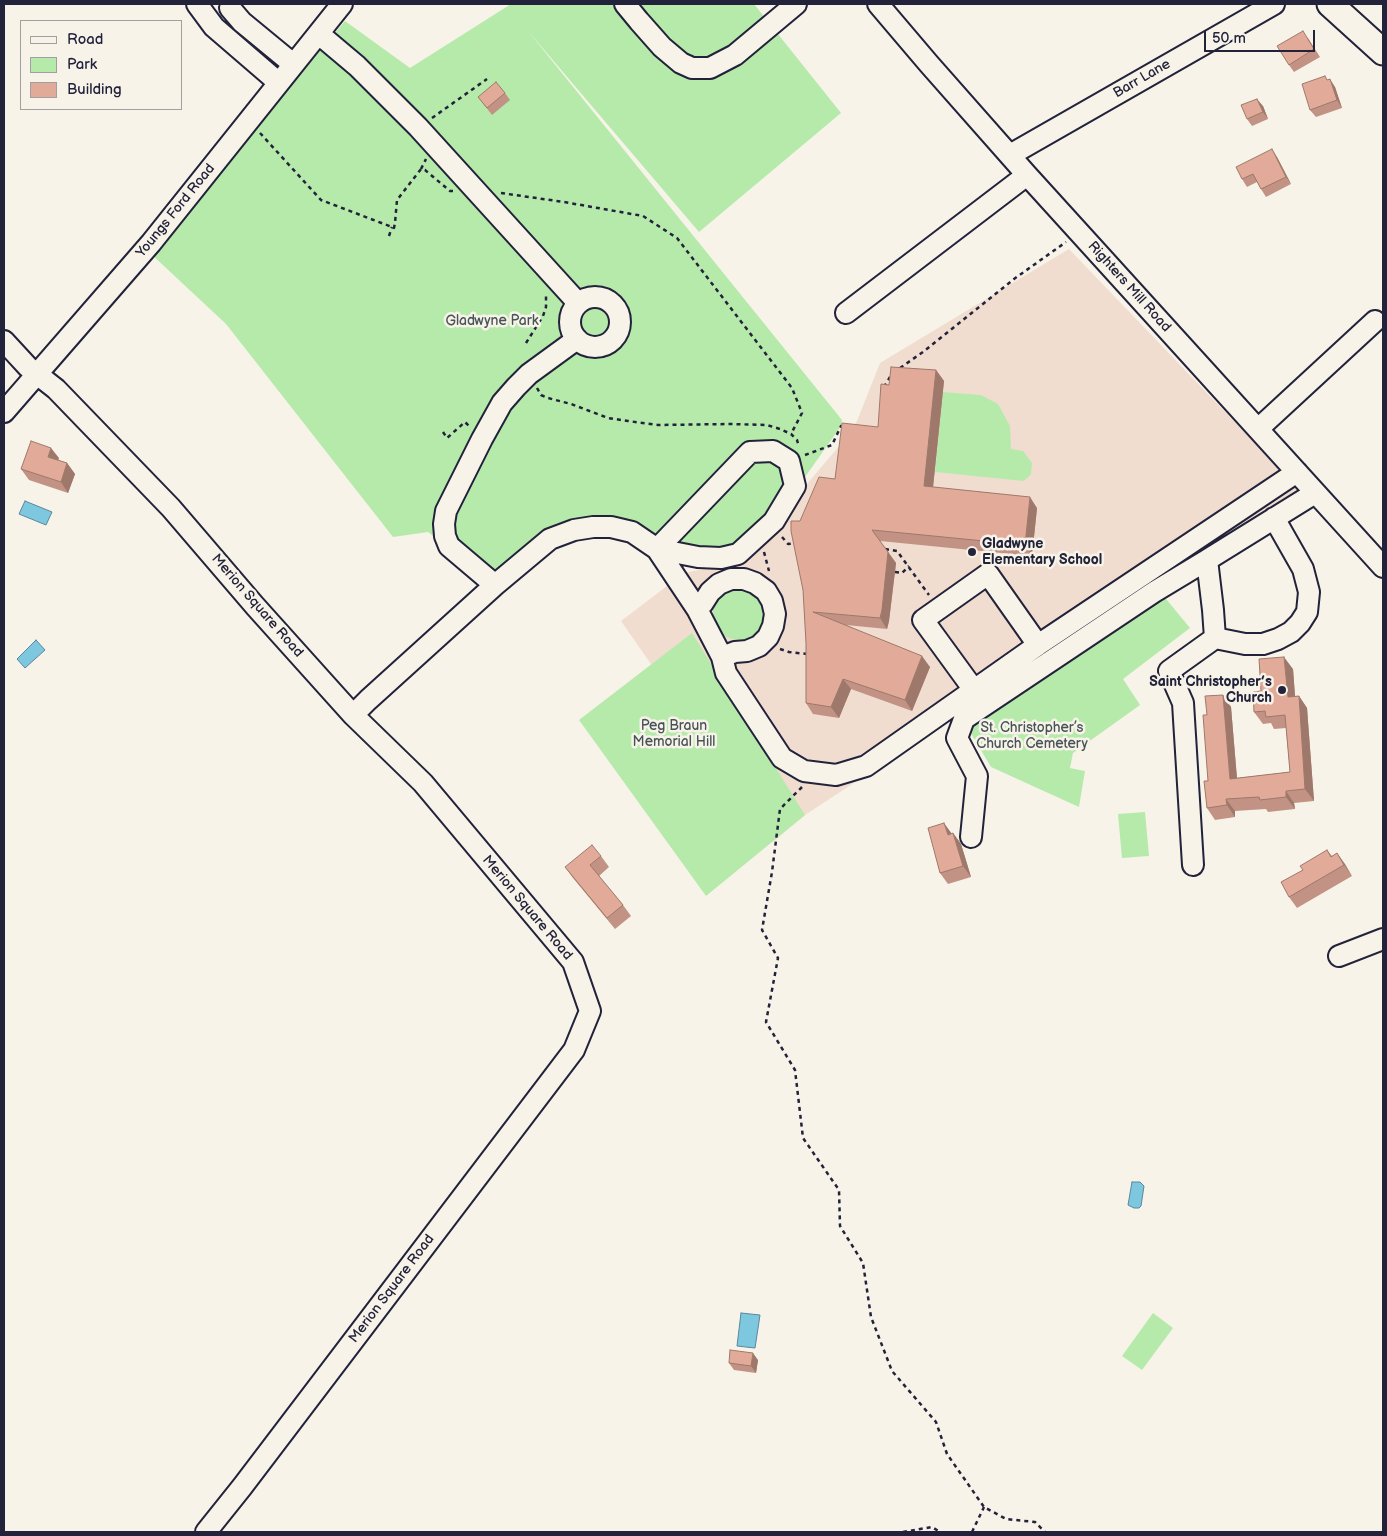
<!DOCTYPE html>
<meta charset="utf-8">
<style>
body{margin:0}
#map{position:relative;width:1387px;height:1536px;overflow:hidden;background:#f7f3e8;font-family:"Balsamiq Sans",sans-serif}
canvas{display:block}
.frame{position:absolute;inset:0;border:5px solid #22223b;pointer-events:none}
.legend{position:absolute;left:20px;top:20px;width:162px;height:90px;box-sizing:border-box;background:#f7f3e8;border:1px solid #a29fa3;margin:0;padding:6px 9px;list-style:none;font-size:15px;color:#22223b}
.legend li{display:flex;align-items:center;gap:10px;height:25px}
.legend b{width:25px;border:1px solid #a29fa3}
.scale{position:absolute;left:1204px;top:30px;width:111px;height:22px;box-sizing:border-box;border:2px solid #22223b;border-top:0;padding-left:6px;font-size:15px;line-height:18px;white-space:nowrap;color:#22223b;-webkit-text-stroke:4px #f7f3e8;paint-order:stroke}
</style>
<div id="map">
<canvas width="1387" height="1536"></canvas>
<div class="frame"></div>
<ul class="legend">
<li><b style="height:6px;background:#f7f3e8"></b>Road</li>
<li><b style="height:14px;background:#b6eaab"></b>Park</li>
<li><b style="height:14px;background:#e2ab99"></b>Building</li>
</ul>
<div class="scale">50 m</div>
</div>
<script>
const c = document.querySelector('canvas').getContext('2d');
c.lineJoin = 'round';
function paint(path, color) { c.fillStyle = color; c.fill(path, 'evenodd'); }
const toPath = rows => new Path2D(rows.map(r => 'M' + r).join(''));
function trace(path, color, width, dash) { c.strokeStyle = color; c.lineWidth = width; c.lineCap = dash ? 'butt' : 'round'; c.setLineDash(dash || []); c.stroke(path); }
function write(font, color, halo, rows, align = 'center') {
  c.font = font + ' "Balsamiq Sans",sans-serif'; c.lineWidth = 5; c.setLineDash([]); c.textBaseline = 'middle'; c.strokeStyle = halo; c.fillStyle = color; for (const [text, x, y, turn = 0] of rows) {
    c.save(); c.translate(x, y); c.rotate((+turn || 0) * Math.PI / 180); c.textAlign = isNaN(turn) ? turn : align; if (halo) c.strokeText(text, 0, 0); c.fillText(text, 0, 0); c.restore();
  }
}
const built = toPath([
 [1069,249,1300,490,805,815,774,841,621,621,684,573,718,566,761,538,840,445,857,421,880,363]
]);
const green = toPath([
 [511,4,754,4,841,113,699,232,528,31,842,420,841,426,774,521,721,558,632,532,574,530,495,585,428,532,393,537,226,324,150,253,345,21,410,68],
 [943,392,981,395,998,404,1010,426,1011,449,1023,451,1032,463,1031,474,1024,481,935,472],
 '713 614a26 26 0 1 1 52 0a26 26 0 1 1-52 0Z',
 [1162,594,1190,628,1123,679,1140,705,1073,753,1070,768,1085,771,1079,807,991,767,966,725],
 [692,633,805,815,706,896,579,720],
 [1145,812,1149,856,1122,858,1118,814],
 [1153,1313,1173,1328,1142,1370,1122,1356]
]);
const water = toPath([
 [25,501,52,512,46,525,19,514,25,501],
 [36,640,45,650,25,668,17,659,36,640],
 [1132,1182,1140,1182,1144,1186,1141,1206,1139,1208,1134,1208,1128,1205,1132,1182],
 [741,1313,760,1315,755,1348,737,1346,741,1313]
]);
const path = toPath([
 [432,118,487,79],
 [260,133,321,200,392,227,394,228,395,223,397,200,421,169,425,170,450,191,453,191],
 [421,169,426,159],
 [501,193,564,202,643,216,677,238,792,388,802,413,791,434],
 [389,236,392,227],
 [526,343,543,316,546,307,546,293],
 [900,368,923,352,1014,279,1066,242],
 [884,387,890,377],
 [537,388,541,395,548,398,571,404,608,418,628,421,658,425,731,424,767,425,780,429,791,434,797,440,799,447],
 [443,432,447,438,465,422,469,426],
 [805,455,832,445,841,426,843,427],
 [782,537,788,544,796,543],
 [885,549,897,551,929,595],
 [764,552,769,571],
 [895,572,902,573,909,566],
 [780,649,789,652,807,654],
 [802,787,780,809,772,872,762,930,778,958,766,1022,795,1070,803,1138,839,1190,840,1226,863,1263,871,1317,892,1371,936,1422,947,1454,984,1507,1006,1519,1035,1522,1045,1532],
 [903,1532,932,1527,940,1532],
 [972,1532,984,1507]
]);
const minor = toPath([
 [197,4,214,27,279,83],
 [625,4,639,21,662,47,681,63,692,68,710,68,735,55,796,4],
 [878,4,929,64,1027,175,1383,567],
 [230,8,242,22,293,64],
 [319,34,357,66,418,127,578,303],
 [1010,155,1274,4],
 '570 322a25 25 0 1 1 50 0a25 25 0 1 1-50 0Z',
 [846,313,1027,175],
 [4,341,28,367,56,389,171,508,255,606,353,715,423,783,573,962,590,1011,574,1050,242,1487,206,1532],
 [4,412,151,243,342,4],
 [1258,429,1375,321],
 [773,451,789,461,795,486,774,521,738,554,721,558,698,557,657,549,750,452,773,451],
 [1207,560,1315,493],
 [495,585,449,546,445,536,444,524,446,511,482,439,502,403,516,387,529,374,577,339],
 [697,609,703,603,710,592,719,584,731,579,744,579,755,583,766,591,772,601,775,614,773,626,768,637,759,646,747,651,735,652,722,657],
 [1215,638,1245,644,1263,644,1278,639,1291,632,1300,623,1307,612,1309,592,1303,569,1274,518],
 [974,690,923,620,988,574,1038,645],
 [353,715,368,700,495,585,550,539,574,530,593,527,611,527,632,532,657,549,697,609,722,657,726,673,782,758,804,771,836,775,866,766,1038,645,1297,472],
 [971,837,977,776,957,738,964,719,1154,592,1207,560,1213,610,1215,638,1169,671,1183,703,1193,865],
 [1339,956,1383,939]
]);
const major = toPath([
 [1330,4,1383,52]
]);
const wall = toPath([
 [1308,38,1320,57,1294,72,1289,65],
 [1328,80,1335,87,1342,108,1316,117,1310,110],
 [505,93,510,100,492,115,478,97],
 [1263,106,1268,119,1252,126,1247,119],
 [1277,157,1291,184,1266,197,1261,189,1257,182,1247,187,1242,179],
 [936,370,944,381,933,487,1037,508,1032,556,880,541,896,563,889,621,887,629,846,625,930,667,912,711,851,689,839,718,813,714,806,703,806,643,800,521,878,427,889,385],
 [59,458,58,460,67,463,75,474,68,493,29,480,21,469],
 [1293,669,1295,696,1299,696,1307,708,1314,801,1294,803,1295,809,1268,812,1266,809,1235,811,1235,817,1215,820,1207,808,1208,781,1207,715,1223,695,1231,707,1237,778,1290,772,1286,728,1274,729,1271,723,1263,724,1254,712,1261,691],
 [953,833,961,844,971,877,948,884,940,873,952,834],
 [1327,850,1332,856,1337,853,1352,876,1297,908,1289,897,1303,870],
 [601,856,609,867,599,876,623,905,631,916,615,929,573,878,565,867],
 [758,1360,756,1373,734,1370,729,1363]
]);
const shadedWall = toPath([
 [1330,79,1335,87,1342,108,1337,100],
 [1257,99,1263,106,1268,119,1263,112],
 [1272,149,1277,157,1291,184,1286,177],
 [936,370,944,381,932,497,924,486],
 [51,448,59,458,55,468,48,457],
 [67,463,75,474,68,493,61,482],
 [1030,497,1037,508,1032,556,1025,545],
 [888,552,896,563,889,621,887,629,880,618],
 [922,656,930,667,912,711,905,700],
 [1284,657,1293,669,1296,709,1288,697],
 [843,679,851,689,839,718,831,707],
 [1223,695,1231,707,1238,791,1230,779],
 [1299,696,1307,708,1314,801,1305,789],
 [1286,791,1294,803,1295,809,1286,797],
 [1226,799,1235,811,1235,817,1227,805],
 [944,823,952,834,948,835],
 [953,833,961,844,971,877,963,866],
 [1337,853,1345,864,1352,876,1344,865],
 [753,1353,758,1360,756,1373,751,1366]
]);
const building = toPath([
 [1303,31,1314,49,1289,65,1277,46,1303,31],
 [1325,76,1327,80,1330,79,1337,100,1310,110,1302,84,1325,76],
 [496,82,505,93,487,108,478,97,496,82],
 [1257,99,1263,112,1247,119,1241,105,1257,99],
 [1272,149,1286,177,1261,189,1253,174,1242,179,1236,167,1272,149],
 [891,367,936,370,924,486,1030,497,1025,545,872,530,888,552,882,610,880,618,813,612,922,656,905,700,843,679,831,707,806,703,806,643,803,590,791,531,791,521,800,521,819,477,835,479,842,423,878,427,881,384,889,385,891,367],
 [31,441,51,448,48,457,67,463,61,482,21,469,31,441],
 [1284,657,1288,697,1299,696,1305,789,1286,791,1286,797,1260,800,1259,797,1226,799,1227,805,1207,808,1204,781,1208,781,1203,715,1207,715,1205,696,1223,695,1230,779,1290,772,1285,715,1266,717,1265,711,1254,712,1253,692,1261,691,1259,659,1284,657],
 [944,823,948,835,953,833,963,866,940,873,928,828,944,823],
 [592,845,601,856,590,865,623,905,607,918,565,867,592,845],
 [1327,850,1331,857,1337,853,1344,865,1289,897,1281,882,1303,870,1300,866,1327,850],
 [730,1350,753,1353,751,1366,729,1363,730,1350]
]);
const markers = [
 [972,552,5,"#22223b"],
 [1282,690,5,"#22223b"]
];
const streetNames = [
 ["Barr Lane",1142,79,-30],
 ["Youngs Ford Road",176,211,-51],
 ["Righters Mill Road",1129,287,48],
 ["Merion Square Road",257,606,49],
 ["Merion Square Road",527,908,50],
 ["Merion Square Road",392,1289,-53]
];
const parkNames = [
 ["Gladwyne Park",492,321],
 ["Peg Braun",674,726],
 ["Memorial Hill",674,742],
 ["St. Christopher’s",1032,728],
 ["Church Cemetery",1032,744]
];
const poiNames = [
 ["Gladwyne",982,544],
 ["Elementary School",982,560],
 ["Saint Christopher’s",1272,682,"right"],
 ["Church",1272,698,"right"]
];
paint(built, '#f1ddd0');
paint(green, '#b6eaab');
paint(water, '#7ec8df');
trace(water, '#59869d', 1);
trace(minor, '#22223b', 24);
trace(major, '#22223b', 29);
trace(path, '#22223b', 2.5, [4, 4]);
trace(minor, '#f7f3e8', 20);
trace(major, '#f7f3e8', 25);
paint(wall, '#c29384');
paint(shadedWall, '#9e786b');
paint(building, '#e2ab99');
trace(building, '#9e786b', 1);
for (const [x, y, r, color] of markers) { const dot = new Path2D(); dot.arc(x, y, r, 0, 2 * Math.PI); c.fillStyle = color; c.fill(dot); trace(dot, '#f7f3e8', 2); }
write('14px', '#22223b', '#f7f3e8', streetNames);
write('14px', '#475457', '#f7f3e8', parkNames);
write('bold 14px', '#22223b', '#f7f3e8', poiNames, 'left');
</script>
